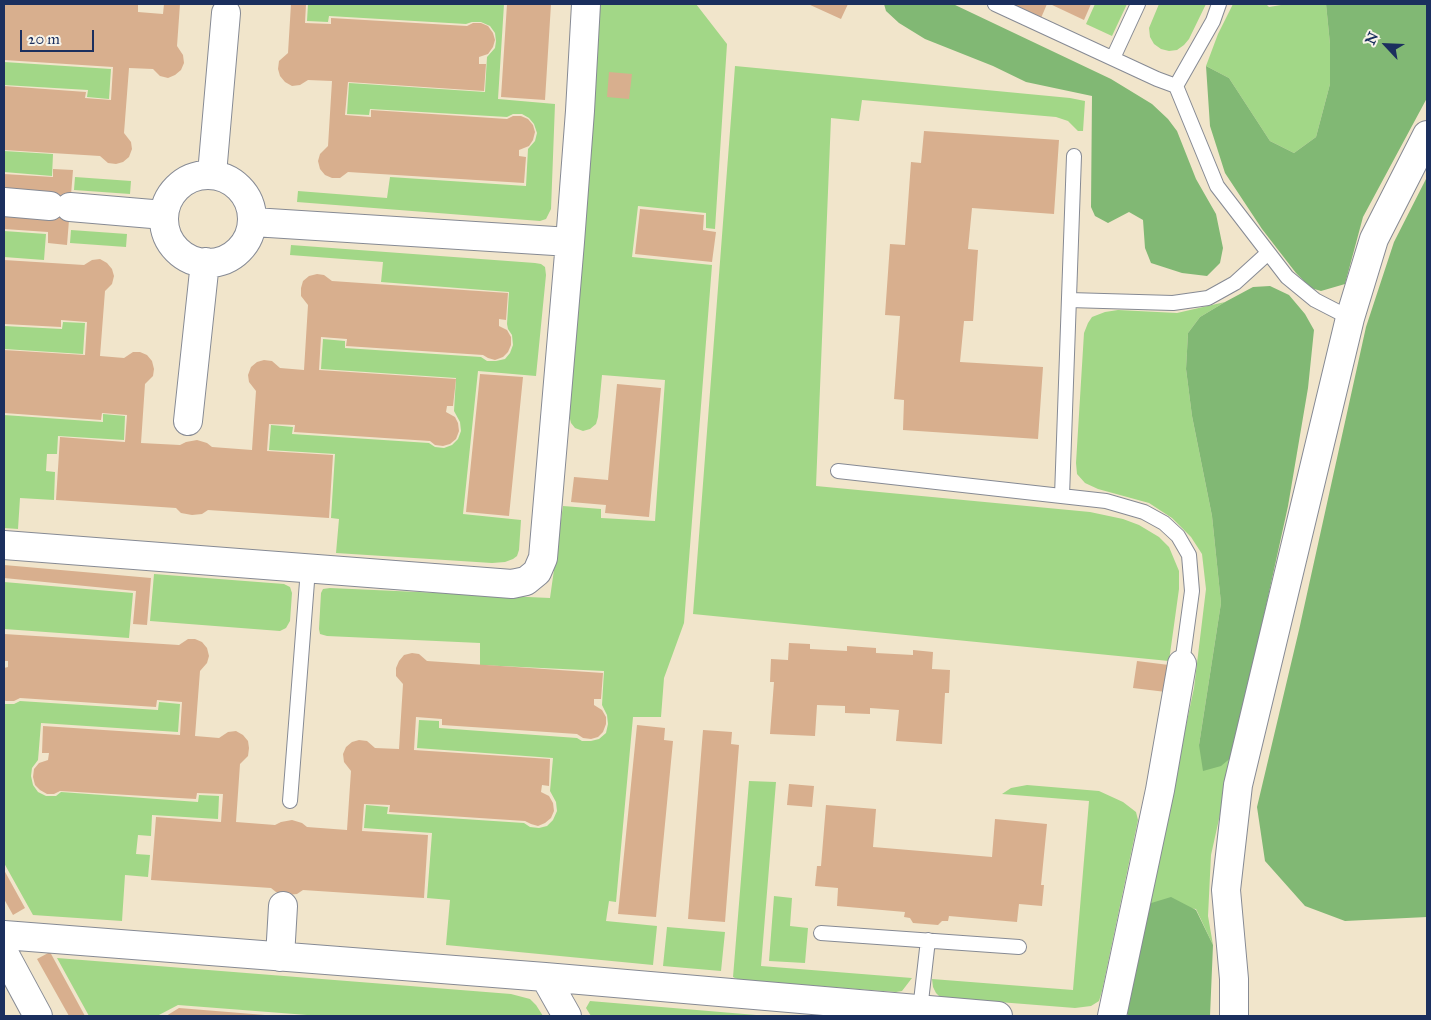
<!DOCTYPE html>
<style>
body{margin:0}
#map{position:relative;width:1431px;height:1020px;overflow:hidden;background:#f1e5cb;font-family:"IM FELL Great Primer",serif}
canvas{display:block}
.frame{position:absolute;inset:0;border:5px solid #1b2f5e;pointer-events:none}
.north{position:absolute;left:1361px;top:20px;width:50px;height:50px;-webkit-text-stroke:4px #f7f3e8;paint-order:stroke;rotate:295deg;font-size:14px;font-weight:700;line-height:20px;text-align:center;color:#1b2f5e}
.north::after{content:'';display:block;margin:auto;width:18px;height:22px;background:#1b2f5e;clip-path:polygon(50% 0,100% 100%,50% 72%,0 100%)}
.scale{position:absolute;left:20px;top:30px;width:74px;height:22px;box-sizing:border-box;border:2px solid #1b2f5e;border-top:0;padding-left:6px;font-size:15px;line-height:18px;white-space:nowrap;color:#1b2f5e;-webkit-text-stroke:4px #f7f3e8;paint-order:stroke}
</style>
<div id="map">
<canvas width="1431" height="1020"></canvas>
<div class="frame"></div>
<div class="north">N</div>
<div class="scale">20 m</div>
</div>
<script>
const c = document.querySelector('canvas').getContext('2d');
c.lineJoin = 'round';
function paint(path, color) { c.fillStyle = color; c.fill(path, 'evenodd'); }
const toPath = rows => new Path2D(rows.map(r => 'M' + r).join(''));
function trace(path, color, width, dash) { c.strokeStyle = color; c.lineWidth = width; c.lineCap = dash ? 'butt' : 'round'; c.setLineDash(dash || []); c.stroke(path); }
const green = toPath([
 [308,4,504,4,498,99,555,104,551,209,546,219,540,221,297,202,298,191,387,198,390,177,526,186,528,149,535,141,537,133,534,124,529,118,522,114,513,114,507,117,370,109,369,115,347,114,349,83,485,92,487,57,495,48,496,41,495,33,490,26,481,22,472,22,466,24,329,16,328,22,307,21],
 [598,4,696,4,727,44,715,229,706,228,706,213,638,206,632,257,712,265,684,623,664,678,661,717,633,717,616,902,609,901,606,921,657,926,653,965,446,945,450,900,427,898,432,833,364,828,366,805,388,807,387,814,524,823,530,827,539,828,547,826,553,820,557,811,556,802,550,791,553,758,417,748,419,720,439,721,439,728,577,738,582,741,591,741,599,739,606,733,608,724,607,715,602,705,604,671,480,665,480,643,327,636,320,634,319,629,321,593,323,589,330,588,550,598,563,506,601,509,601,518,655,521,665,380,602,375,598,417,596,424,590,429,583,431,575,428,571,423,569,415],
 [1095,4,1127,4,1112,36,1086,24],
 [1159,4,1206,4,1189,39,1184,45,1177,50,1169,51,1161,49,1154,44,1150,37,1149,28],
 [1233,4,1266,4,1269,7,1287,4,1326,4,1330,44,1330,84,1316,137,1294,153,1270,141,1229,78,1206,66,1218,34],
 [4,62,111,69,109,99,87,97,88,90,4,85],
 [735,66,1070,98,1085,101,1083,131,1078,131,1068,121,1056,117,862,100,859,121,831,118,816,486,1090,512,1123,519,1139,525,1159,537,1169,547,1179,571,1179,589,1169,661,693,614],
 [4,151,53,154,52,176,4,172],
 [75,177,131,181,130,194,74,190],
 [71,230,127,234,126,247,70,243],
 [4,231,46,234,44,260,4,257],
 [291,245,535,263,541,264,545,267,546,275,536,376,478,371,463,514,521,520,519,550,517,556,513,559,505,562,492,563,336,553,339,519,331,518,335,454,269,450,271,425,293,427,292,434,429,443,435,447,444,448,452,445,458,439,461,431,460,422,454,411,456,378,321,369,323,339,345,341,345,348,481,357,487,361,496,361,505,359,510,353,513,345,512,335,508,329,507,324,509,292,381,282,383,262,290,255],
 [1225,302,1200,317,1188,333,1186,369,1192,416,1212,516,1221,603,1199,745,1233,756,1211,855,1208,916,1213,945,1196,909,1148,904,1194,688,1206,589,1202,554,1191,537,1172,518,1149,503,1098,489,1085,483,1077,474,1076,463,1084,333,1088,323,1092,317,1105,312,1118,310,1177,313],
 [63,322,85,323,83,354,4,349,4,326,62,329],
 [103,414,125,416,124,440,58,436,57,454,47,454,46,471,55,472,54,500,20,498,18,529,4,528,4,415,103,422],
 [154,574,284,584,290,587,292,593,290,621,286,628,280,631,150,621],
 [4,582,133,593,129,638,4,629],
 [20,701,158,710,159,702,180,704,178,732,41,723,38,760,32,768,31,776,33,785,38,792,46,796,56,796,61,792,198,802,199,795,219,796,218,819,152,815,151,836,138,835,136,854,150,855,148,877,125,875,122,921,33,915,4,863,4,704,14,704],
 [749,781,776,782,761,966,912,978,902,991,896,992,739,980,733,977],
 [1027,785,1099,791,1123,802,1136,812,1138,820,1102,991,1099,1001,1091,1006,1075,1008,948,998,940,997,936,993,933,987,932,979,1073,990,1089,801,1002,794,1011,788],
 [774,896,792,898,790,926,808,928,805,963,769,961],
 [667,927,725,932,721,971,663,966],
 [57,958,511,994,530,999,536,1005,543,1016,417,1015,415,1016,320,1016,178,1005,157,1016,89,1016],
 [590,1001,768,1016,591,1016,586,1008]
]);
const forest = toPath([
 [884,4,953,4,1111,79,1152,104,1168,119,1177,131,1196,179,1216,214,1223,248,1220,263,1207,276,1182,273,1151,263,1145,248,1143,220,1129,212,1108,223,1095,216,1091,207,1092,96,1026,82,993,66,925,39,899,23,886,11],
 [1326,4,1427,4,1427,98,1363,217,1345,284,1321,291,1311,288,1296,273,1262,229,1225,173,1210,126,1206,66,1229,78,1270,141,1294,153,1316,137,1330,84,1330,44],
 [1427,177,1427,917,1345,921,1305,906,1265,861,1257,807,1299,630,1366,327,1394,242],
 [1270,286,1289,295,1305,314,1314,330,1308,388,1288,506,1233,756,1221,766,1203,771,1199,745,1221,603,1212,516,1192,416,1186,369,1188,333,1200,317,1225,302,1253,287],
 [1171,897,1196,910,1213,945,1210,1016,1129,1016,1126,1012,1148,904]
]);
const building = toPath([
 [4,4,117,4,138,5,138,12,163,14,164,4,180,4,177,46,183,55,184,63,181,70,175,75,168,78,160,76,153,69,129,68,124,133,131,142,132,149,129,157,123,162,116,164,108,163,100,156,4,150,4,86,86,92,85,98,111,100,113,67,4,60],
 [291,4,306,4,305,23,331,24,331,18,467,26,473,23,481,23,488,26,493,33,495,40,493,47,488,54,479,57,479,64,486,64,484,91,348,82,345,115,371,117,371,110,507,119,513,116,521,116,528,119,533,125,535,132,533,140,529,146,519,150,519,156,526,157,524,183,348,172,340,178,332,178,325,175,320,169,318,161,320,154,328,146,332,81,308,80,300,85,292,86,285,82,280,76,278,69,279,61,288,53],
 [507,4,551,4,545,100,501,97],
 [808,4,848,4,841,19],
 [1010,4,1047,4,1041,18],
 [1050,4,1091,4,1084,20],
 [609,72,632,74,629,99,607,97],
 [924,131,1059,140,1054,214,972,208,968,249,978,250,973,321,964,321,960,362,1043,367,1038,439,903,430,904,400,894,399,900,316,885,315,890,244,905,245,911,162,921,163],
 [53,169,73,170,67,245,48,243,48,232,4,229,4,174,53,177],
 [640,209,704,215,703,230,716,232,712,262,635,254],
 [100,259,107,263,112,269,114,276,112,284,105,291,100,356,124,358,133,352,140,352,147,355,152,361,154,369,153,376,145,384,141,443,180,445,186,442,197,440,207,443,212,447,252,450,256,391,249,382,248,375,251,367,257,362,264,360,272,361,280,368,304,370,308,305,301,296,301,288,303,281,309,276,317,274,324,275,332,281,508,293,506,320,499,319,499,326,507,330,511,337,511,345,508,352,503,357,495,360,488,358,483,355,346,346,347,339,321,337,319,370,456,379,453,406,447,406,446,412,455,417,458,423,459,431,456,439,450,444,443,446,435,445,430,441,294,432,295,425,269,424,267,451,333,455,329,518,208,510,202,514,192,515,181,513,176,508,56,500,60,437,125,442,127,415,102,413,101,420,4,413,4,350,85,355,87,322,61,320,61,327,4,324,4,260,84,265,92,260],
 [480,374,523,377,509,516,466,512],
 [617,384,661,388,649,517,605,513,606,505,571,502,574,477,608,480],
 [4,565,151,578,147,625,133,624,136,591,4,578],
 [4,634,179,645,188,639,195,639,202,642,207,648,209,656,207,663,200,671,195,736,219,738,228,732,236,731,243,735,248,741,249,748,248,756,240,764,236,822,275,825,281,822,292,820,302,823,307,827,347,830,351,771,344,762,343,754,346,747,352,742,359,740,367,741,375,748,399,749,403,684,396,676,396,668,399,661,404,655,412,653,419,654,427,661,603,673,601,699,594,699,594,705,602,710,606,717,606,724,603,732,598,737,591,739,583,738,577,734,442,725,442,719,416,717,414,750,550,759,549,786,542,785,541,792,549,796,553,803,554,811,551,818,545,823,538,826,531,824,525,821,389,812,390,805,364,804,362,831,428,835,424,898,303,890,297,894,287,895,276,892,271,888,151,880,156,817,221,822,223,794,197,793,196,799,60,791,54,794,47,794,40,790,35,785,33,777,34,769,39,763,48,760,49,753,42,753,43,726,180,735,182,702,157,700,156,707,20,698,14,701,6,701,4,700,4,668,8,667,8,661,4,661],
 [789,643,810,644,810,649,847,651,847,646,876,648,876,653,913,655,913,650,933,652,932,669,950,670,949,693,945,693,942,744,896,741,899,710,870,708,870,714,845,713,845,706,817,705,815,736,770,734,774,682,770,682,771,659,788,660],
 [1137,661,1169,665,1166,692,1133,688],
 [637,725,665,728,664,740,673,741,656,917,618,914],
 [703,730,732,732,731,744,739,745,725,922,688,919],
 [789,784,814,786,812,807,787,805],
 [826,805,876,809,873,847,992,857,995,819,1047,824,1041,885,1044,885,1042,906,1019,904,1017,922,949,916,948,921,942,921,938,925,913,923,910,918,904,917,905,912,837,906,838,888,815,886,817,866,821,866],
 [4,870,25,908,13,915,4,899],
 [50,952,85,1016,69,1016,37,959],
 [179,1008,265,1015,265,1016,166,1016]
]);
const service = toPath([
 [995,4,1157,79,1176,86,1217,186,1287,277,1315,300,1350,318],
 [1113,58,1138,4],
 [1176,86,1213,21,1219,4],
 [1069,300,1173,303,1208,298,1235,283,1268,253],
 [838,471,1106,501,1144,512,1164,523,1178,536,1189,555,1192,591,1182,664],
 [1062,496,1074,156],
 [290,801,308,569],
 [821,933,1019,947],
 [920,1010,928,940]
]);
const minor = toPath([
 [212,174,226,13],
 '164 219a44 44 0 1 1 88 0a44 44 0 1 1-88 0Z',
 [4,202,50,206],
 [70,207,164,215],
 [253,222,570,242],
 [188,421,205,262],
 [4,545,512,584,526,581,537,572,543,558,570,242,580,111,586,4],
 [4,935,545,977,998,1016],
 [4,953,38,1016],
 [280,957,283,906],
 [545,977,567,1016],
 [1112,1016,1160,790,1182,664],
 [1234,1016,1234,979,1226,890,1238,785,1350,318,1374,239,1427,135]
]);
paint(green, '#a2d787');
paint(forest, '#81b874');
paint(building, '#d8af8e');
trace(service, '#868a94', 16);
trace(minor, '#868a94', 30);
trace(service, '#fff', 14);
trace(minor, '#fff', 28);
</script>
